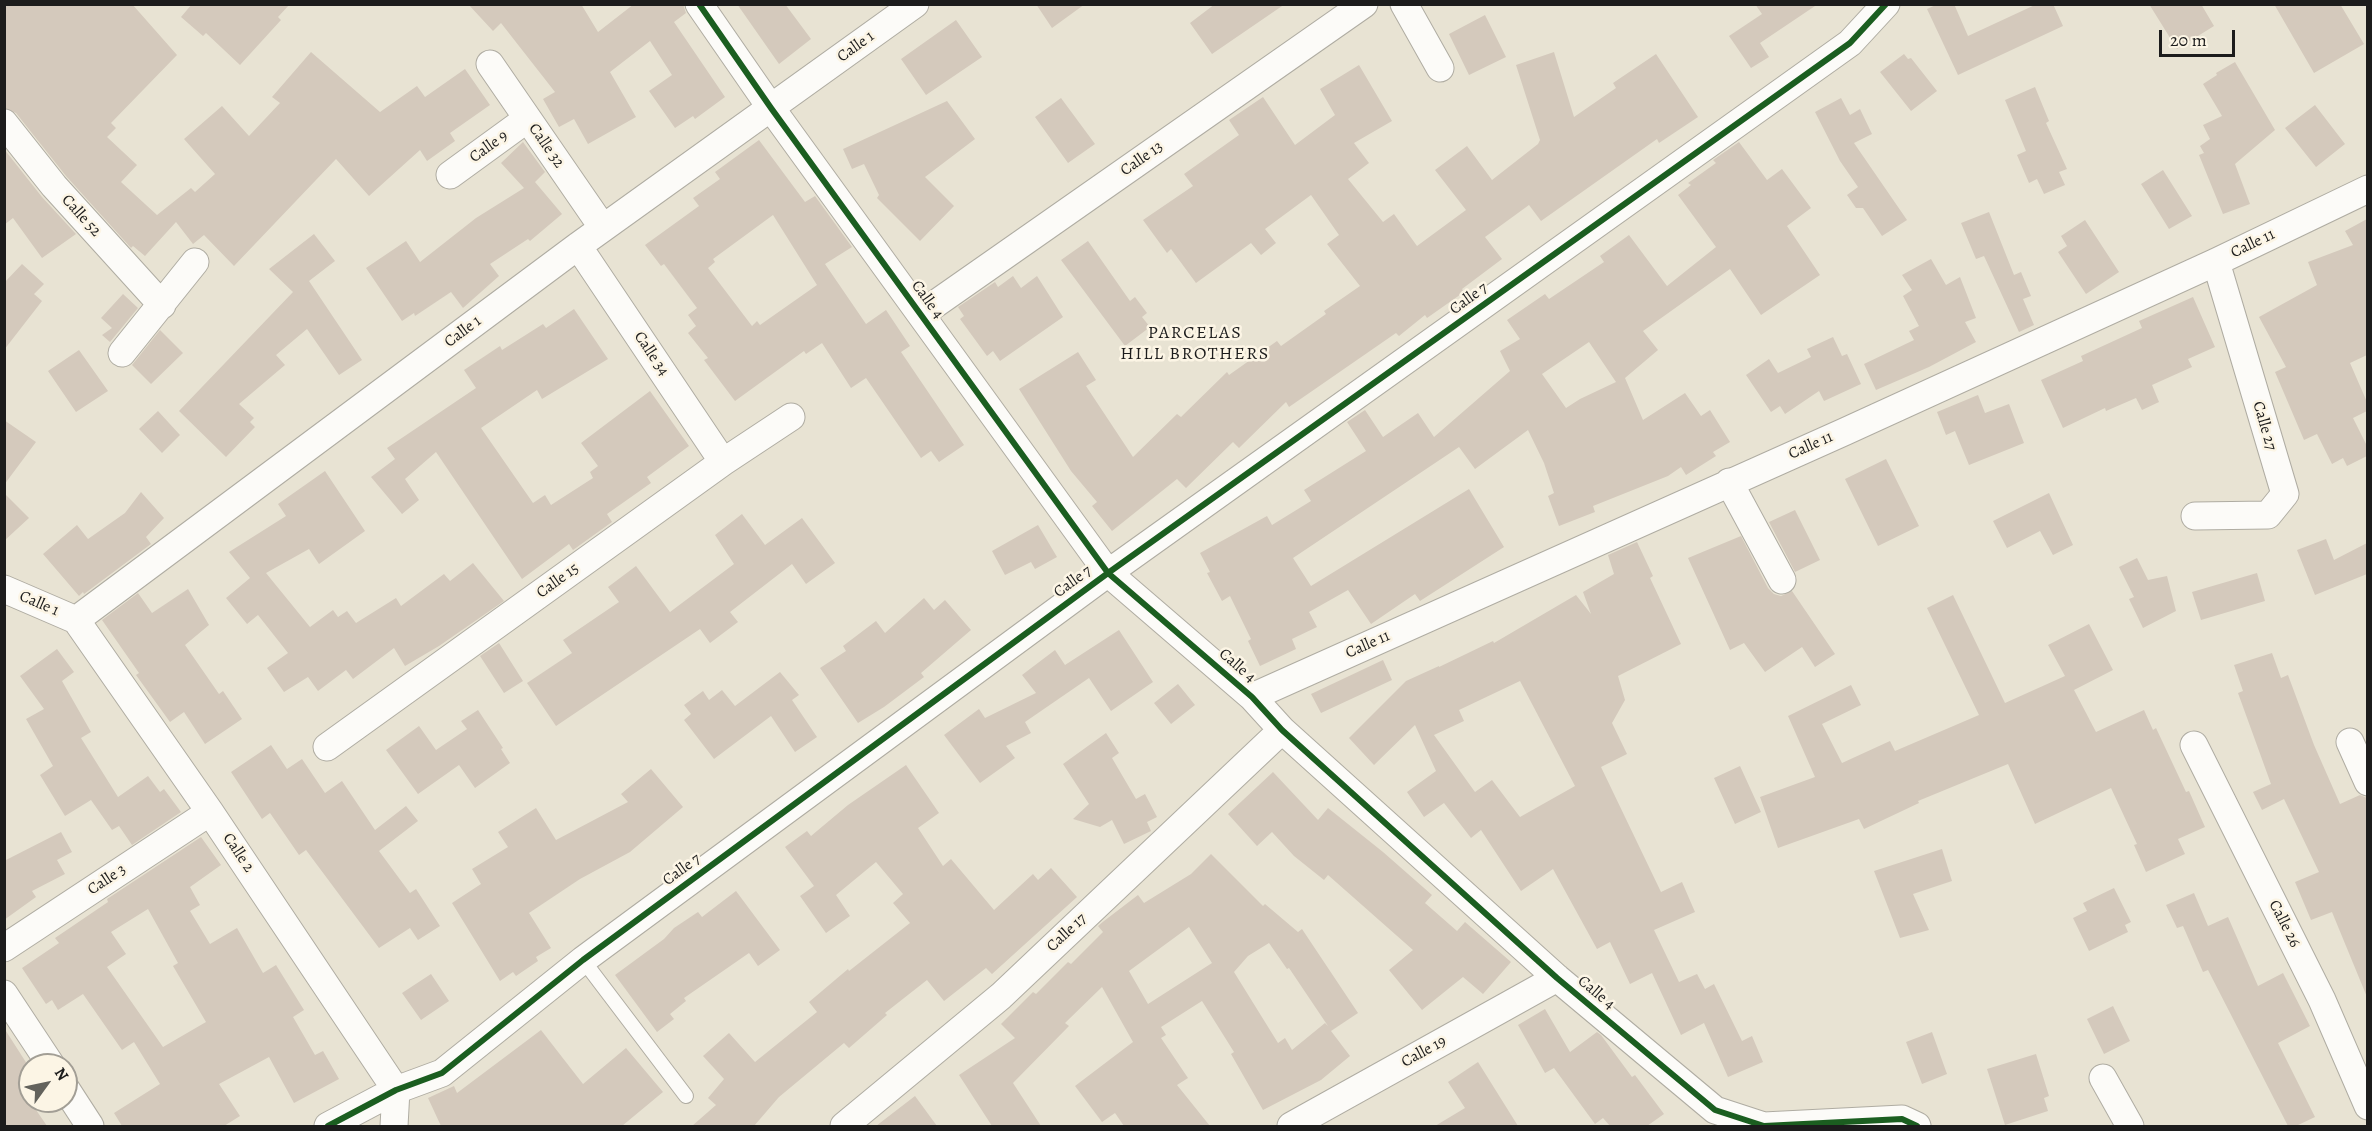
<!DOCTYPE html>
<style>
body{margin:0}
#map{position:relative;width:2372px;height:1131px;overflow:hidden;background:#e8e3d3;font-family:Alegreya,serif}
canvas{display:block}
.frame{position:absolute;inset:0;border:6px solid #1c1c1c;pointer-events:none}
.north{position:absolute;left:18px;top:1053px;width:60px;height:60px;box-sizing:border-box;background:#fcf5e5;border:2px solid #a29e95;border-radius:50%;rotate:57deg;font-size:16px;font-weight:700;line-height:24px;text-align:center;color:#1c1c1c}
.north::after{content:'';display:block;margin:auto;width:21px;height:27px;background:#63625c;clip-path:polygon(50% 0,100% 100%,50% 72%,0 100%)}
.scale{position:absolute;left:2159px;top:30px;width:76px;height:27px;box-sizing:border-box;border:3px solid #1c1c1c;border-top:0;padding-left:8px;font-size:18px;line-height:21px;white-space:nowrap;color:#1c1c1c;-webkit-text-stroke:4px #fcf5e5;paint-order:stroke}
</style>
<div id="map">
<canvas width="2372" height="1131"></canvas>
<div class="frame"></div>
<div class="north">N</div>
<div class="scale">20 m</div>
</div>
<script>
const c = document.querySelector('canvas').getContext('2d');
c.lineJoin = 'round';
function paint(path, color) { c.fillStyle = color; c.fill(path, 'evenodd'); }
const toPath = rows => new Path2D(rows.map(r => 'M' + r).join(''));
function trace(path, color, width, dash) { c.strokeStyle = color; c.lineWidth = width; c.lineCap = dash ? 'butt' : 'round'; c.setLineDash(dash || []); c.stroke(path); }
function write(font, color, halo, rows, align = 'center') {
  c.font = font + ' Alegreya,serif'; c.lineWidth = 5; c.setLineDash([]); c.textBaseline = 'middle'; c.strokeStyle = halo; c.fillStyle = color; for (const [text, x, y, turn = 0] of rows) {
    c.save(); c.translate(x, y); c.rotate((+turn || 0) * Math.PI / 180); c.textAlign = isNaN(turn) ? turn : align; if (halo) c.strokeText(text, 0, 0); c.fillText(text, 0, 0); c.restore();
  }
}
const building = toPath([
 [4,4,132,4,177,55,111,123,116,128,107,137,137,165,121,182,157,215,191,188,195,192,215,174,184,139,222,106,249,136,280,103,272,97,311,52,380,112,417,86,425,97,465,69,490,105,450,133,455,141,427,161,420,150,369,196,336,159,234,266,204,235,193,244,176,222,145,256,133,246,131,248,66,176,16,113,4,108],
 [192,4,290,4,278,17,281,20,240,65,206,33,203,36,181,17],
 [468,4,581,4,598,32,634,4,683,4,686,13,674,22,725,97,695,119,693,116,675,128,649,91,672,75,650,41,610,72,636,117,588,144,574,119,559,127,543,99,555,92,501,23,493,31],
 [737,4,785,4,811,39,779,64],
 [1036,4,1085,4,1052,28],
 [1215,4,1285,4,1212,54,1190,23],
 [1755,4,1818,4,1760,43,1769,57,1751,68,1729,36,1762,14],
 [1938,4,1954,4,1968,36,2037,4,2053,4,2063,26,1958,75,1927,9],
 [2149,4,2201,4,2214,26,2177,49],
 [2274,4,2340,4,2364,44,2314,73],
 [1485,15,1506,57,1469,75,1449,34],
 [956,20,982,57,926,95,901,59],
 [1554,52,1574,117,1616,88,1613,83,1656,54,1698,117,1659,143,1657,139,1541,221,1529,205,1485,237,1502,259,1462,289,1464,292,1427,318,1425,315,1399,336,1396,333,1289,407,1286,402,1239,448,1233,442,1186,488,1177,479,1112,531,1092,506,1097,502,1071,471,1019,389,1078,352,1096,380,1086,386,1133,457,1177,414,1181,417,1227,372,1229,375,1277,341,1281,346,1326,314,1324,311,1360,286,1327,244,1339,235,1311,195,1265,229,1276,243,1261,255,1251,243,1196,283,1171,249,1167,253,1143,220,1193,186,1184,174,1239,135,1229,120,1263,97,1295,145,1335,115,1320,89,1359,65,1392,121,1354,143,1369,163,1348,179,1383,222,1394,214,1417,246,1466,210,1435,170,1467,146,1492,180,1538,144,1540,140,1516,65],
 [1904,54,1908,59,1911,58,1937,91,1911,111,1880,72],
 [2235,62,2275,130,2235,164,2250,204,2223,214,2199,155,2204,153,2200,146,2210,139,2203,125,2222,116,2203,84,2217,75,2216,73],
 [2035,87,2049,121,2046,123,2067,169,2059,172,2065,185,2044,194,2037,179,2029,183,2017,155,2026,151,2005,100],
 [1061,98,1095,144,1068,163,1035,117],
 [1841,98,1850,115,1860,109,1872,134,1854,143,1907,220,1882,236,1863,208,1856,208,1847,195,1858,187,1840,161,1815,112],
 [947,101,975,139,925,177,954,206,920,241,877,198,879,195,864,164,852,169,843,149],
 [2315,105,2345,144,2316,167,2285,128],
 [759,140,805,202,815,196,852,247,825,264,866,324,886,310,910,346,901,352,964,445,939,462,931,451,921,458,866,378,851,388,822,343,806,354,804,351,735,401,704,360,708,358,688,333,696,326,688,315,697,308,664,264,661,266,645,245,699,206,693,198,720,179,715,172],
 [773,215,817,285,760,325,757,321,752,326,708,268,715,262,713,259],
 [523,142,545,172,535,182,562,214,530,241,528,239,490,264,499,276,463,308,451,292,415,316,414,313,402,321,366,268,406,241,420,262,476,218,524,188,501,163],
 [1739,142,1767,180,1782,169,1811,208,1787,226,1820,275,1761,315,1730,269,1643,331,1658,350,1625,378,1643,420,1685,393,1701,416,1710,410,1730,442,1713,452,1716,456,1686,475,1681,467,1668,476,1593,506,1595,512,1559,526,1548,496,1554,493,1544,463,1528,430,1475,469,1459,447,1293,558,1311,586,1469,489,1504,547,1420,601,1415,594,1371,624,1348,590,1309,612,1317,627,1292,639,1296,649,1260,666,1248,641,1251,639,1230,596,1222,601,1207,573,1210,572,1200,553,1267,516,1272,525,1311,501,1304,490,1366,451,1347,422,1365,410,1383,437,1418,413,1434,437,1510,371,1500,351,1520,339,1507,320,1545,294,1549,299,1604,262,1600,256,1629,235,1667,286,1716,247,1678,195,1691,185,1688,183,1716,163,1713,160],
 [1589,342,1616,382,1580,399,1566,408,1542,374],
 [4,149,42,197,76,234,42,258,13,218,4,225],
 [2163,170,2192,216,2169,229,2141,184],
 [1989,212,2014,275,2021,272,2031,296,2023,299,2034,325,2019,332,1984,256,1976,259,1961,223],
 [2367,219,2367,355,2350,363,2367,402,2367,411,2353,418,2367,446,2367,456,2347,466,2343,458,2332,464,2317,434,2304,440,2275,372,2286,367,2259,317,2317,285,2308,262,2353,245,2345,231],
 [2085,220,2119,272,2086,294,2058,252,2067,246,2061,236],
 [314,234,335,261,309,281,362,360,339,375,307,329,276,355,285,365,239,404,254,418,250,422,255,427,226,457,179,411,293,292,269,269],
 [1088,241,1130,301,1135,297,1147,313,1142,317,1150,327,1125,346,1061,260],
 [1931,259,1946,285,1960,277,1976,318,1965,322,1976,342,1929,367,1876,390,1864,364,1914,340,1909,331,1919,326,1903,296,1912,290,1902,275],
 [22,264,44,284,34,294,42,301,4,350,4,283],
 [1013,276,1021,288,1037,276,1063,317,1000,361,993,351,987,356,960,319,964,316,958,307,995,282,998,287],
 [123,294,138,308,110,342,102,335,112,328,101,318],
 [2193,297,2215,347,2188,359,2192,367,2152,385,2159,402,2142,410,2136,398,2106,411,2105,408,2063,428,2041,380,2083,361,2081,356,2142,328,2139,321],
 [574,309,608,359,542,399,537,390,481,428,533,503,545,495,551,505,593,478,590,472,598,466,581,443,650,391,689,446,647,477,651,483,607,514,612,522,573,550,569,544,522,579,436,452,405,479,419,500,402,514,371,477,395,459,387,448,476,388,464,370,500,346,502,350,543,324,546,328],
 [160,330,183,353,151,384,132,365],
 [1833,337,1842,356,1847,354,1861,384,1824,401,1819,391,1785,414,1780,406,1771,412,1746,375,1769,359,1778,373,1811,357,1807,349],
 [79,350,108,391,76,412,48,371],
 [1978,395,1985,413,2009,404,2024,443,1969,465,1955,431,1946,435,1937,412],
 [158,411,180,435,162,453,139,429],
 [4,420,36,442,4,485],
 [1886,459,1919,526,1878,546,1845,479],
 [325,471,365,531,319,564,309,549,266,573,310,627,333,610,338,617,347,611,356,623,396,598,401,606,444,574,450,581,473,563,504,601,439,646,405,666,394,648,353,679,346,670,318,691,308,677,284,692,267,668,288,653,258,615,247,624,226,598,250,578,229,552,286,516,278,504],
 [141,492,164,518,146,537,151,544,84,594,83,592,79,596,43,554,77,525,88,539,125,513],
 [4,493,29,518,4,541],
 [2049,493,2073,545,2053,555,2040,531,2007,548,1993,521],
 [1795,510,1820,560,1795,572,1769,522],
 [742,514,765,545,802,518,835,563,806,584,792,564,730,612,738,622,710,643,700,629,556,726,527,683,572,653,563,640,619,602,608,587,636,566,670,612,734,564,715,535],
 [1038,525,1057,557,1035,569,1031,562,1005,575,992,551],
 [1741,536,1768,588,1774,594,1781,596,1792,591,1835,654,1815,667,1802,647,1765,672,1744,643,1730,650,1688,558],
 [2326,539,2334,560,2367,543,2367,574,2315,595,2297,550],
 [1637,542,1653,576,1650,578,1681,644,1618,676,1625,700,1612,723,1627,754,1601,767,1661,892,1682,882,1695,912,1654,930,1679,982,1697,974,1705,989,1714,984,1742,1041,1752,1036,1763,1062,1728,1077,1704,1023,1681,1035,1652,973,1630,984,1610,942,1597,949,1553,869,1521,891,1481,830,1471,838,1444,803,1424,817,1407,792,1436,771,1415,725,1374,765,1349,738,1406,681,1439,666,1439,667,1493,641,1494,643,1576,595,1591,614,1583,592,1614,574,1608,555],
 [1520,681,1575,786,1520,817,1492,780,1475,792,1434,735,1464,721,1459,710],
 [2137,558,2148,580,2167,576,2176,611,2143,628,2129,599,2134,597,2119,567],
 [2257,573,2265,601,2201,620,2192,592],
 [188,589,209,625,185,645,219,694,223,691,242,719,205,744,184,712,170,722,136,675,139,673,102,620,138,593,152,613],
 [1953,595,2005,703,2065,676,2048,645,2089,624,2113,670,2074,690,2096,732,2144,710,2153,730,2156,728,2186,792,2189,791,2205,827,2178,839,2185,854,2146,872,2134,845,2137,844,2111,788,2035,824,2008,764,1918,801,1919,803,1864,829,1859,819,1778,848,1760,797,1815,777,1788,716,1851,685,1861,705,1822,724,1842,763,1890,741,1895,751,1979,715,1927,608],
 [924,598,934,610,945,600,971,630,921,673,924,677,884,707,858,723,820,668,846,651,843,646,876,621,885,633],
 [1119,630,1153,682,1111,711,1089,678,1025,722,1031,733,1006,746,1015,758,980,783,944,735,979,709,985,718,1036,693,1022,675,1055,650,1065,665],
 [499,643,523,681,504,693,480,656],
 [57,649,74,672,62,681,91,732,81,738,118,797,148,776,160,792,164,789,181,812,132,845,119,826,112,830,91,800,65,816,40,775,53,766,26,719,44,709,20,676],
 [2272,653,2281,678,2288,675,2314,745,2340,804,2360,795,2367,798,2367,997,2332,912,2311,920,2295,882,2319,872,2284,799,2262,810,2253,792,2271,784,2238,693,2243,691,2234,665],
 [1383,660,1392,680,1321,713,1311,694],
 [780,672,799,695,792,700,817,737,795,752,771,716,714,759,684,720,691,714,684,705,703,691,709,700,722,690,735,706],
 [1178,684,1195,705,1171,724,1154,703],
 [478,710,503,748,501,749,510,763,475,788,459,765,418,794,386,750,419,726,436,750,467,729,461,721],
 [1106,733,1119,753,1112,758,1136,799,1145,794,1157,817,1147,822,1151,831,1124,844,1112,820,1100,827,1073,819,1089,804,1063,764],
 [271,745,287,769,302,759,325,793,342,781,375,830,406,806,418,821,379,851,410,893,416,889,440,926,418,940,410,928,379,948,306,850,299,855,270,813,262,819,231,772],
 [906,765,939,813,918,828,943,866,951,859,994,910,1033,874,1038,880,1051,868,1077,897,992,974,986,968,944,1001,927,980,885,1013,887,1015,849,1048,844,1043,779,1097,754,1126,692,1126,716,1105,708,1098,724,1079,703,1056,729,1033,755,1062,817,1012,809,1002,848,969,849,971,910,923,893,903,903,894,876,862,836,895,850,916,826,933,800,896,814,886,785,847,807,831,811,836,848,805],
 [1740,766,1761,812,1735,824,1714,778],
 [651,769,683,807,630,852,580,879,529,913,551,948,536,957,538,961,516,976,513,972,500,981,452,903,481,884,472,869,508,847,498,832,536,808,556,840,628,802,621,794],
 [1273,772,1318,820,1328,808,1383,852,1432,895,1425,903,1457,931,1465,922,1511,962,1483,994,1463,977,1422,1010,1389,970,1413,950,1328,875,1324,880,1294,856,1272,832,1257,846,1228,814],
 [61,832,72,852,57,860,65,874,32,891,36,897,4,920,4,861],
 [201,837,221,865,190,887,200,905,190,911,210,944,237,928,263,973,276,965,304,1010,293,1017,315,1055,323,1051,339,1079,294,1103,269,1057,219,1084,240,1116,224,1126,122,1126,114,1113,160,1084,134,1042,122,1050,83,994,58,1010,52,1000,46,1004,22,968,59,943,55,938,108,902,107,899],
 [148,909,178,963,173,966,206,1022,163,1047,107,967,126,954,111,932],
 [1942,849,1952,881,1913,894,1929,930,1900,938,1874,871],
 [1211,854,1263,906,1265,904,1298,932,1302,929,1358,1013,1331,1031,1350,1056,1321,1080,1263,1110,1231,1054,1234,1052,1202,1001,1161,1027,1166,1035,1161,1038,1188,1078,1177,1085,1210,1126,1124,1126,1115,1113,1102,1122,1075,1086,1133,1042,1102,987,1065,1023,1069,1026,1013,1083,1041,1126,992,1126,959,1075,1015,1038,1001,1024,1033,992,1036,994,1068,962,1071,964,1103,932,1098,926,1104,921,1138,895,1144,903,1191,874],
 [1189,927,1212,963,1148,1004,1129,971],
 [1269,943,1287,969,1289,968,1328,1026,1325,1023,1292,1050,1285,1038,1278,1043,1234,972,1248,956],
 [2114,888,2131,922,2125,925,2128,932,2089,951,2073,918,2087,911,2083,903],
 [736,891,780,950,758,966,749,953,684,998,686,1001,670,1014,674,1019,657,1032,615,975,664,939,674,928,698,912,702,917],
 [2194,893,2208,926,2228,917,2258,986,2283,973,2310,1026,2278,1043,2315,1117,2296,1126,2288,1126,2208,970,2203,972,2183,926,2177,928,2166,905],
 [431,974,449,1001,421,1020,402,993],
 [2113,1006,2130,1041,2104,1054,2087,1019],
 [1545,1009,1570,1052,1597,1032,1601,1035,1632,1077,1635,1075,1664,1114,1647,1126,1610,1126,1603,1118,1595,1124,1554,1068,1545,1073,1518,1025],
 [4,1028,29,1067,23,1071,30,1083,30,1101,47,1126,4,1126],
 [541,1030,583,1084,626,1048,663,1092,622,1126,441,1126,428,1098,454,1086,457,1093],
 [1932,1032,1947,1074,1922,1084,1906,1042],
 [2036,1054,2049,1096,2044,1098,2048,1111,2005,1125,1987,1069],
 [1478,1062,1518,1126,1435,1126,1465,1108,1448,1082],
 [915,1096,937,1126,876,1126]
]);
const service = toPath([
 [583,960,686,1096]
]);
const minor = toPath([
 [699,4,771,108,1108,573,1252,697,1282,730,1557,978,1715,1110,1764,1126,1902,1119,1917,1126],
 [1404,4,1440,68],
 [490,64,603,228],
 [4,123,54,186,162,305],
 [450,175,527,119],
 [578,246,723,462],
 [921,314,1364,4],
 [122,353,195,262],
 [1729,482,1782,580],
 [2195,516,2268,515,2285,494,2216,262],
 [4,589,76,620],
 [76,620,578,246,915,4],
 [76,620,210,812,396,1090,394,1126],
 [1252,697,1844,432,2216,262,2368,189],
 [2350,742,2368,782],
 [2194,745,2322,1000,2368,1106],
 [327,747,723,462,791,417],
 [4,948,210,812],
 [4,994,51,1065],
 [2103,1078,2130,1126],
 [66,1089,90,1126],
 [328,1126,396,1090,442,1073,583,960,1108,573,1850,43,1886,4],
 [844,1126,1001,996,1282,730],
 [1291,1126,1557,978]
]);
const cycleway = toPath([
 [699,4,771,108,1108,573,1252,697,1282,730,1557,978,1715,1110,1764,1126,1902,1119,1917,1126],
 [328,1126,396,1090,442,1073,583,960,1108,573,1850,43,1886,4]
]);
const streetNames = [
 ["Calle 1",856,47,-36],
 ["Calle 32",546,146,55],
 ["Calle 9",489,147,-36],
 ["Calle 13",1142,159,-35],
 ["Calle 52",81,216,48],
 ["Calle 11",2253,244,-26],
 ["Calle 7",1469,299,-36],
 ["Calle 4",927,300,54],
 ["Calle 1",463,332,-37],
 ["Calle 34",651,354,56],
 ["Calle 27",2264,426,74],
 ["Calle 11",1811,446,-24],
 ["Calle 15",558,581,-36],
 ["Calle 7",1073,582,-36],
 ["Calle 1",39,604,23],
 ["Calle 11",1368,645,-24],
 ["Calle 4",1237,666,41],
 ["Calle 2",238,853,56],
 ["Calle 7",682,870,-36],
 ["Calle 3",107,880,-34],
 ["Calle 26",2284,924,63],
 ["Calle 17",1067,933,-43],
 ["Calle 4",1596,993,40],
 ["Calle 19",1424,1052,-29]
];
const neighbourhoodNames = [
 ["PARCELAS",1195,334],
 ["HILL BROTHERS",1195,355]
];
paint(building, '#d4c9bc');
trace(service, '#afaca2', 16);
trace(minor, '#afaca2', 29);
trace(service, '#fcfbf8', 14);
trace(minor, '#fcfbf8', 27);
trace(cycleway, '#1b5e20', 6);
write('16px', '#1c1c1c', '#fcf5e5', streetNames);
c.letterSpacing = '1.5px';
write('18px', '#1c1c1c', '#fcf5e5', neighbourhoodNames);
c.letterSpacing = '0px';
</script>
